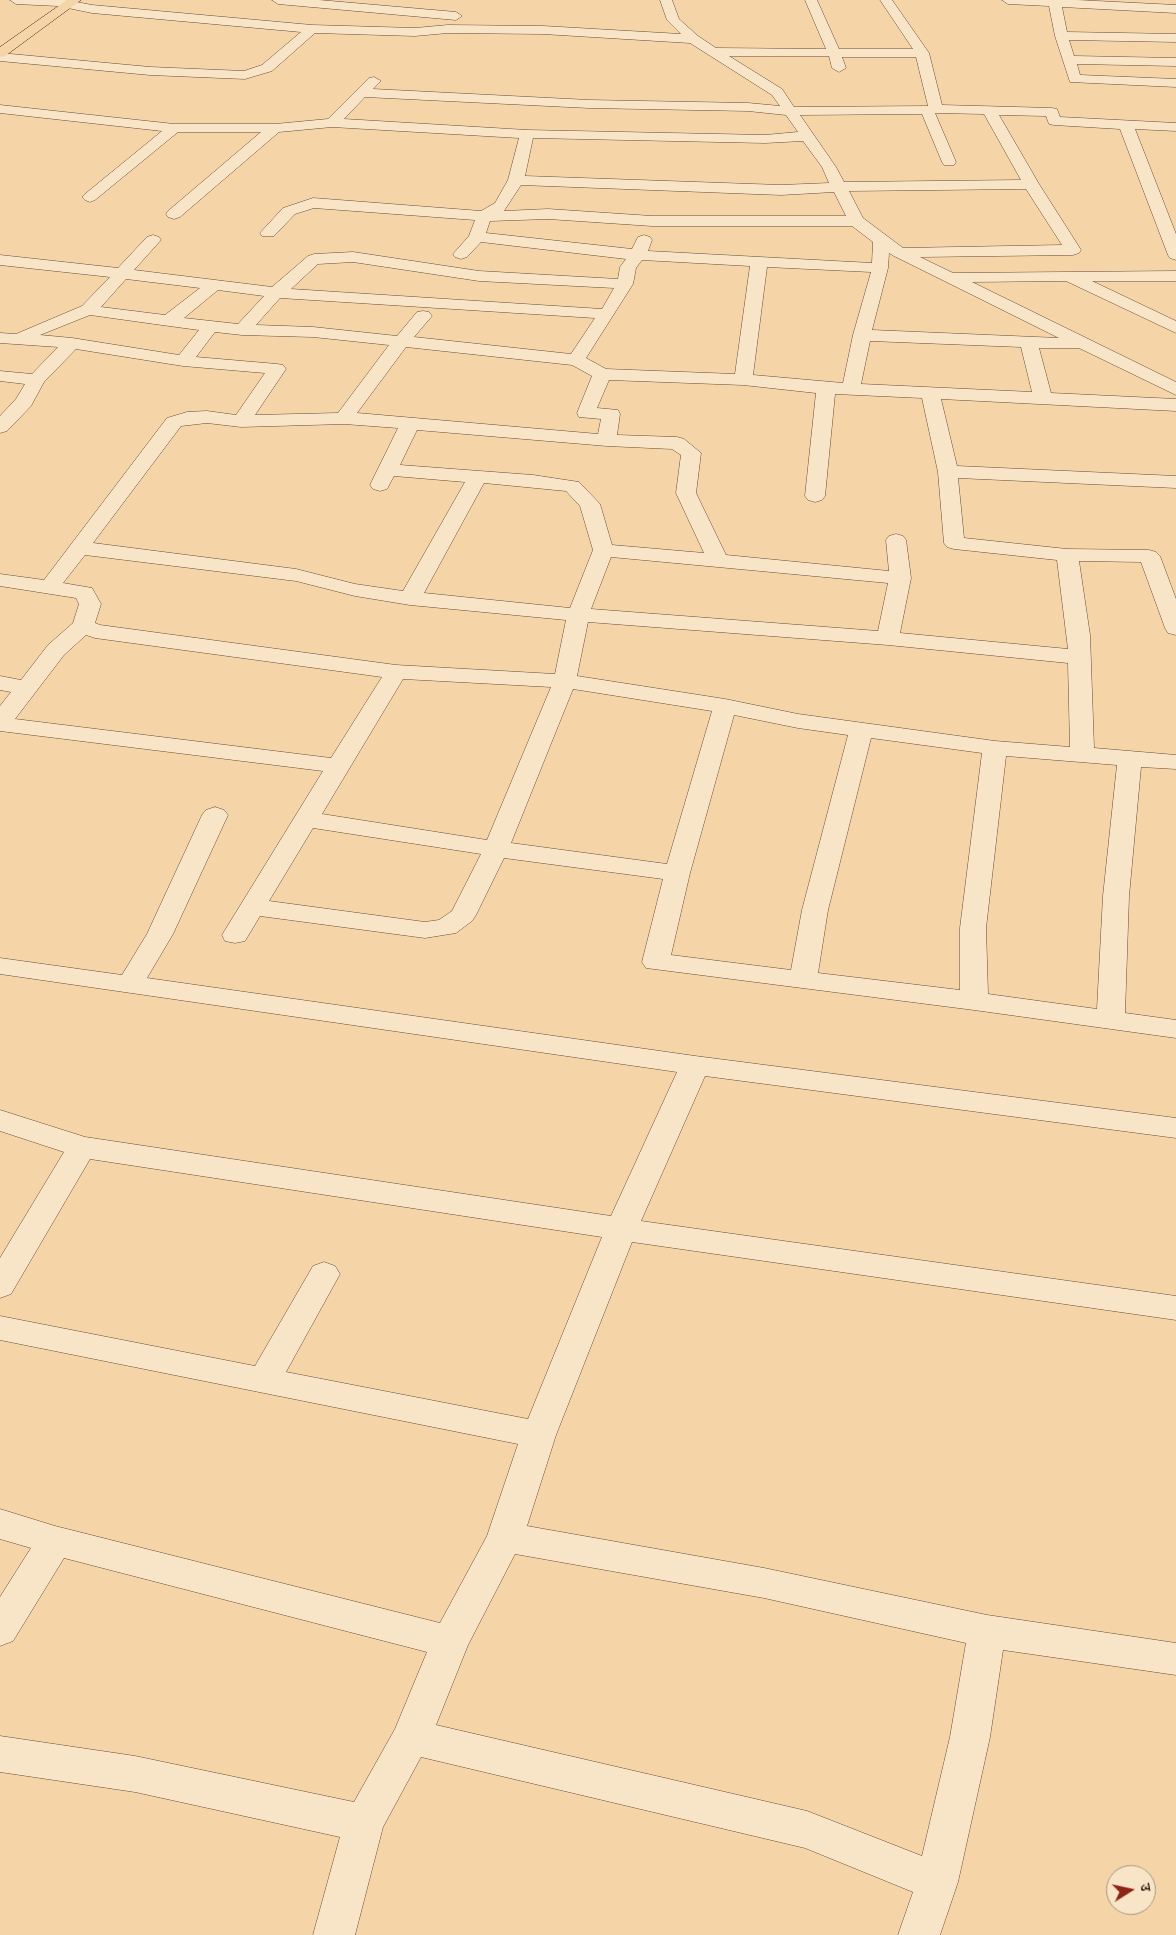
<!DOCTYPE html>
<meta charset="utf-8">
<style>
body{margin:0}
#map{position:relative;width:1176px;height:1935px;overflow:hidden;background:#f5d5a8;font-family:"IM FELL French Canon","Noto Serif Devanagari",serif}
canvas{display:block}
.north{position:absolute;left:1106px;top:1865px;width:50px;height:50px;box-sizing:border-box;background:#f8e4c6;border:1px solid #ab957f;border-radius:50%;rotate:80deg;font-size:14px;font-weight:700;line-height:20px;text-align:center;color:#371f14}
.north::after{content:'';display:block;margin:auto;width:18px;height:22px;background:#8f2418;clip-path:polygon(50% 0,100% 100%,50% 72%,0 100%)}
</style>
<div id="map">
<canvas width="1176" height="1935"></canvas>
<div class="north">उ</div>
</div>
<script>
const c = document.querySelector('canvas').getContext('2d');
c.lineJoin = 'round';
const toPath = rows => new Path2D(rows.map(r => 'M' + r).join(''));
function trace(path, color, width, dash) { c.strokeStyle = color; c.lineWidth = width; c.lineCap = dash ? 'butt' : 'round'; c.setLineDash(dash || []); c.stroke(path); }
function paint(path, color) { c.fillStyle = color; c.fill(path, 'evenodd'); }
const minor = toPath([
 [10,0,66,0,92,5,312,25,415,28,448,25,543,26,681,34,667,20,660,0,672,0,679,19,698,36,716,48,826,49,805,0,817,0,839,49,913,49,880,0,892,0,929,53,942,105,1052,108,1057,109,1060,117,1176,123,1176,131,1135,129,1176,234,1176,260,1170,258,1168,255,1120,129,1054,125,1049,124,1046,116,999,115,1039,184,1081,250,1079,253,1073,255,920,257,953,273,1176,271,1176,281,1092,281,1176,321,1176,333,1066,281,972,282,1176,382,1176,395,1079,348,1039,348,1051,393,1176,399,1176,411,941,399,957,466,1176,476,1176,488,958,478,964,538,1067,549,1149,550,1156,552,1160,556,1176,599,1176,635,1168,633,1165,628,1141,562,1079,561,1090,635,1094,748,1176,755,1176,769,1141,767,1129,896,1125,1013,1176,1020,1176,1038,974,1010,646,968,642,962,663,879,504,858,476,915,472,921,456,933,425,938,260,916,245,941,235,943,225,941,222,935,323,771,0,731,0,706,11,692,0,690,0,676,21,680,48,645,73,623,79,604,76,598,0,586,0,574,44,580,167,418,187,412,207,411,236,415,265,373,183,366,76,349,44,382,31,406,7,431,0,433,0,416,16,399,25,384,0,381,0,371,32,374,58,347,0,343,0,333,16,334,82,306,110,277,0,265,0,255,118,268,147,237,153,235,159,237,161,240,134,270,272,287,308,256,314,254,353,252,479,271,618,279,620,267,626,259,481,242,467,257,461,259,455,257,453,254,469,236,475,220,314,208,295,214,274,236,262,236,260,233,283,208,313,198,481,211,495,203,508,180,519,138,332,127,279,132,180,217,174,219,168,217,166,214,168,211,261,132,178,132,95,200,90,202,85,200,82,197,85,194,162,131,0,113,0,105,174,124,275,124,328,119,369,78,374,77,381,81,373,89,589,100,748,103,780,106,772,95,690,43,543,34,448,33,415,36,315,33,272,71,245,79,150,75,0,61,0,53,150,67,244,71,262,65,301,32,92,13,58,6,16,4,10,0],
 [729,56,829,56,832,68,839,72,846,68,842,57,916,57,928,106,794,107,782,89,729,56],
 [365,97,589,108,748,111,786,115,798,132,765,135,527,130,344,119,365,97],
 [935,113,984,114,1021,180,844,182,836,167,800,115,922,114,942,162,944,165,954,165,956,162,935,113],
 [533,138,765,143,803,141,822,167,829,183,781,185,525,176,533,138],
 [521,185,781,195,834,192,846,216,652,216,548,209,504,211,521,185],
 [1026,189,1062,245,903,248,863,218,849,191,1026,189],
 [548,219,652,226,852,226,873,242,872,263,648,251,652,240,650,237,644,235,638,237,632,249,486,233,490,221,548,219],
 [889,253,894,256,1059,338,872,330,888,268,889,253],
 [642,260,750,266,735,374,606,369,586,358,633,284,636,268,642,260],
 [353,262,479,281,614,288,602,309,291,289,318,264,353,262],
 [767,267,871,272,853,335,843,383,753,375,767,267],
 [126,279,200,288,165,315,101,307,126,279],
 [218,290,264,296,238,324,184,318,218,290],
 [280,298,595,318,571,354,414,337,432,316,429,312,423,311,417,312,397,336,313,327,256,325,280,298],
 [90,315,169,326,199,330,179,355,72,338,40,335,90,315],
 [215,332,242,335,313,337,389,345,338,413,255,415,286,369,283,365,277,364,196,357,215,332],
 [870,341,1021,347,1032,392,861,384,870,341],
 [406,347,572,365,592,376,577,413,579,417,601,419,598,434,357,413,406,347],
 [609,380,743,385,816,393,805,496,808,500,815,502,822,500,825,496,835,394,922,398,938,472,944,543,947,547,954,549,1057,560,1068,649,900,633,911,578,906,540,903,536,896,534,889,536,886,540,889,571,726,555,696,493,701,453,684,439,677,437,617,435,620,414,618,410,597,408,609,380],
 [207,423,241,427,344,424,398,428,370,485,373,489,380,491,387,489,394,476,465,482,403,591,355,584,296,569,93,543,181,426,207,423],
 [417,430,607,446,672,449,681,455,676,493,704,553,612,545,600,504,579,482,533,475,400,465,417,430],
 [484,483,566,491,580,506,593,550,570,608,424,593,484,483],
 [85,555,296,581,355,596,410,605,566,620,555,674,396,665,100,625,95,623,101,604,92,588,63,583,85,555],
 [611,557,888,583,878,631,591,609,611,557],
 [588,622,888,645,1068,663,1070,747,995,741,798,714,725,699,577,676,588,622],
 [86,635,95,638,382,677,331,758,15,719,64,655,86,635],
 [403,679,551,687,487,840,322,814,403,679],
 [573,689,712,711,667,864,511,843,573,689],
 [734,715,798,728,848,735,802,910,791,970,671,955,690,873,734,715],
 [871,738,982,753,960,928,960,990,818,973,828,910,871,738],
 [1006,756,1117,765,1103,896,1097,1009,988,994,986,928,1006,756],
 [313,828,481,854,452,911,439,920,425,922,269,901,313,828],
 [272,0,319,0,456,12,462,16,456,20,278,4,272,0],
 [1002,0,1077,0,1176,5,1176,13,1062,7,1067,32,1176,34,1176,42,1069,40,1074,56,1176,58,1176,66,1077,64,1080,75,1176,79,1176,87,1070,82,1055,36,1049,6,1008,4,1002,0],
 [215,807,224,810,228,815,173,934,147,978,695,1056,1176,1118,1176,1138,705,1076,641,1221,1176,1296,1176,1320,632,1242,556,1435,527,1526,764,1568,987,1615,1176,1643,1176,1675,1003,1650,990,1737,958,1882,940,1935,898,1935,913,1892,805,1848,421,1757,383,1827,355,1935,313,1935,340,1837,135,1792,0,1772,0,1736,135,1756,354,1802,395,1729,427,1652,64,1558,13,1641,0,1646,0,1597,31,1548,0,1539,0,1509,55,1526,440,1623,487,1536,518,1444,0,1340,0,1316,255,1366,313,1266,324,1262,335,1266,340,1274,286,1372,528,1419,602,1237,90,1159,11,1294,0,1298,0,1258,64,1152,0,1131,0,1110,85,1137,611,1216,677,1072,0,974,0,958,122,975,147,934,202,815,206,810,215,807],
 [515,1554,764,1598,966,1643,950,1737,922,1856,807,1811,436,1725,468,1645,515,1554]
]);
const major = toPath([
 [67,0,81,0,5,56,0,57,0,47,67,0]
]);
trace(minor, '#664c39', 1);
trace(major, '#371f14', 1);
paint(minor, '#f8e4c6');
paint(major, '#f5d5a8');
</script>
